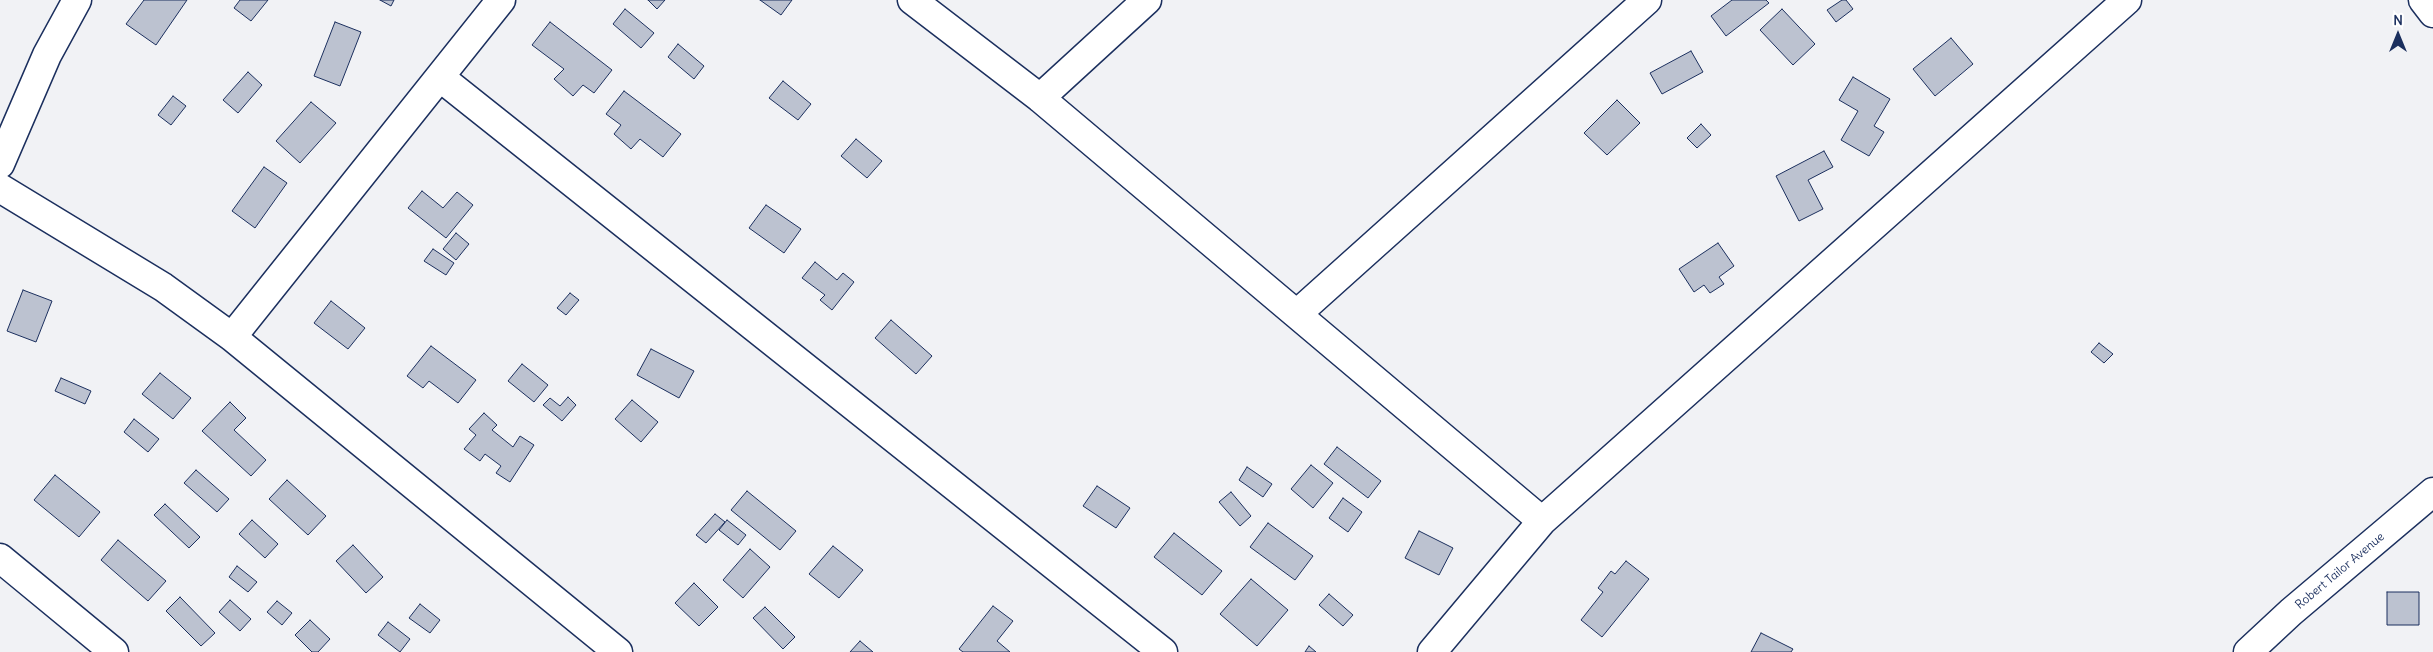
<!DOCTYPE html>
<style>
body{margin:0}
#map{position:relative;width:2433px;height:652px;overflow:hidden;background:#f1f2f5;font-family:Delius,sans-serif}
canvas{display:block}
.north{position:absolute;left:2373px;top:10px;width:50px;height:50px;-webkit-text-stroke:4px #fff;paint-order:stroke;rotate:0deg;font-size:14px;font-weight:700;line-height:20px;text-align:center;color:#1b2f5e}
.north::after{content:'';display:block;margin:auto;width:18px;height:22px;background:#1b2f5e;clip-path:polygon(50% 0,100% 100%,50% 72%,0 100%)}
</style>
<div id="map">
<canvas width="2433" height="652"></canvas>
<div class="north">N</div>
</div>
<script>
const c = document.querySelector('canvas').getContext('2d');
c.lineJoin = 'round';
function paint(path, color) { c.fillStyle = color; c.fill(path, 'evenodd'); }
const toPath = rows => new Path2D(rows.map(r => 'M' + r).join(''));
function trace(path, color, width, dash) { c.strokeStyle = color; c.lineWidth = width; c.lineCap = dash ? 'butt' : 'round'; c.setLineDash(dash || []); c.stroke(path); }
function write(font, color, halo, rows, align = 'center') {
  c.font = font + ' Delius,sans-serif'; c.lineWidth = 4; c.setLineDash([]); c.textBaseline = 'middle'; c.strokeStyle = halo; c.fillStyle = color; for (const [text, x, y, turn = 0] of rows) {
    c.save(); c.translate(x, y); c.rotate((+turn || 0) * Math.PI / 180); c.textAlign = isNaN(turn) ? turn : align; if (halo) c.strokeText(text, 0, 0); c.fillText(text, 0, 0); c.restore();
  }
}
const building = toPath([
 [144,0,187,0,156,45,126,24,144,0],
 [240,0,268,0,251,21,234,8,240,0],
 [380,0,394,0,391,6,380,0],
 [648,0,665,0,657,9,648,0],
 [760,0,792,0,781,15,760,0],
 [1732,0,1766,0,1769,3,1726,36,1711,16,1732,0],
 [1842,0,1846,0,1853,9,1836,22,1827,10,1842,0],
 [625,9,654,33,641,48,613,24,625,9],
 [1782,9,1815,44,1793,65,1760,30,1782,9],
 [335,22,361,32,340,86,314,76,335,22],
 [550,22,612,70,594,93,583,85,573,96,554,79,564,69,532,45,550,22],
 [1951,38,1973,64,1935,96,1913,69,1951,38],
 [678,44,704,66,694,79,668,57,678,44],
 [1691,51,1703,72,1662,94,1650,73,1691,51],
 [248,72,262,85,238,113,223,100,248,72],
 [1853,77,1890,99,1874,126,1884,132,1869,156,1841,140,1858,111,1839,100,1853,77],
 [783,81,811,104,798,120,769,98,783,81],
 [624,91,681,134,663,157,640,139,631,149,614,134,621,125,606,114,624,91],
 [173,96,186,106,171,125,158,115,173,96],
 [1617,100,1640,123,1607,155,1584,133,1617,100],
 [311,102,336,123,300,163,276,141,311,102],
 [1701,124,1711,135,1697,148,1687,138,1701,124],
 [856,139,882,161,867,178,841,156,856,139],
 [1824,151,1833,167,1808,180,1823,209,1799,221,1776,176,1824,151],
 [264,167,287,183,255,228,232,211,264,167],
 [422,191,443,208,457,192,473,205,446,238,408,208,422,191],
 [766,205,801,229,784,253,749,228,766,205],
 [456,233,469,244,456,260,443,249,456,233],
 [1718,243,1734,266,1719,277,1724,284,1710,293,1704,285,1694,292,1679,269,1718,243],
 [433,249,454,263,446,275,424,261,433,249],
 [815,262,837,280,843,273,854,282,832,310,820,300,825,295,802,278,815,262],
 [23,290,52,301,36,342,7,331,23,290],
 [570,293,579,300,566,315,557,308,570,293],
 [331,301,365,328,348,349,314,323,331,301],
 [891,320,932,356,916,374,875,338,891,320],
 [2099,343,2113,354,2104,363,2091,352,2099,343],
 [431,346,476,380,458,403,429,381,423,388,407,376,431,346],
 [651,349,694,371,679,398,637,375,651,349],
 [522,364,548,385,534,402,508,381,522,364],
 [160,373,191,398,173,419,142,394,160,373],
 [61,378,91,391,85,404,55,391,61,378],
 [568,397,576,405,562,421,543,405,550,398,560,406,568,397],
 [632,400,658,422,641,442,615,419,632,400],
 [230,402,246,418,234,430,266,460,251,476,202,431,230,402],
 [484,413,497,425,492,430,513,447,520,436,534,445,510,482,496,473,501,466,485,454,480,461,464,449,476,435,469,429,484,413],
 [134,419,159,439,148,452,124,432,134,419],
 [1337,447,1381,481,1368,498,1324,464,1337,447],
 [1311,465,1333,483,1313,508,1291,489,1311,465],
 [1247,467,1272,484,1263,497,1239,480,1247,467],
 [196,470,229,499,217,512,184,483,196,470],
 [55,475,100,512,79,537,34,500,55,475],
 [287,480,326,516,308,535,269,499,287,480],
 [1097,486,1130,508,1116,528,1083,506,1097,486],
 [747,491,796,531,780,550,731,510,747,491],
 [1231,492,1251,516,1240,526,1219,502,1231,492],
 [1343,498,1362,512,1348,532,1329,518,1343,498],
 [165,504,200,537,189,548,154,515,165,504],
 [715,514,725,522,706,543,696,535,715,514],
 [252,520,278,544,265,558,239,534,252,520],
 [727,520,746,535,738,545,719,530,727,520],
 [1268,523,1313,556,1295,580,1250,547,1268,523],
 [1419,531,1453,548,1439,575,1405,558,1419,531],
 [1174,533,1222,571,1202,595,1154,557,1174,533],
 [118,540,166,581,148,601,101,560,118,540],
 [353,545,383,577,366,593,336,561,353,545],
 [833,546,863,570,839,598,809,574,833,546],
 [750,549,770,567,743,598,723,580,750,549],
 [1626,561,1649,579,1602,637,1581,620,1603,592,1598,588,1611,571,1615,574,1626,561],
 [237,566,257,582,248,592,229,577,237,566],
 [1251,579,1288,610,1257,646,1220,614,1251,579],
 [694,583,718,607,699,626,675,603,694,583],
 [2387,592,2419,592,2419,625,2387,625,2387,592],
 [1329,594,1353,615,1343,626,1319,605,1329,594],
 [180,597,215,633,201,646,166,611,180,597],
 [230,600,251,619,240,631,219,612,230,600],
 [277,601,292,613,282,625,267,612,277,601],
 [420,604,440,620,430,633,409,618,420,604],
 [993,606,1013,621,997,641,1010,652,963,652,959,649,993,606],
 [765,607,795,637,783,649,753,618,765,607],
 [310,620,330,639,318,652,312,652,295,635,310,620],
 [388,622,410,639,400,652,378,635,388,622],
 [1761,633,1793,649,1791,652,1751,652,1761,633],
 [860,641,873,652,850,652,860,641],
 [1309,646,1316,652,1305,652,1309,646]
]);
const minor = toPath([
 [912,0,1040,98,1542,521],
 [441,78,1163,652],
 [1040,98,1147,0],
 [0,164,47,55,77,0],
 [0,188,163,287,232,337,618,652],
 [1298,313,1647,0],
 [232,337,501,0],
 [0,558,114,652],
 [1432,652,1542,521,2127,0],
 [2248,652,2291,612,2433,492]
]);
const major = toPath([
 [2423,0,2433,13]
]);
const streetNames = [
 ["Robert Tailor Avenue",2340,571,-40]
];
paint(building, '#bcc2d0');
trace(building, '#1b2f5e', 1);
trace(minor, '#1b2f5e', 31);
trace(major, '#1b2f5e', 31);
trace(minor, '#fff', 28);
trace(major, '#fff', 28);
write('12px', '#1b2f5e', '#fff', streetNames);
</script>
